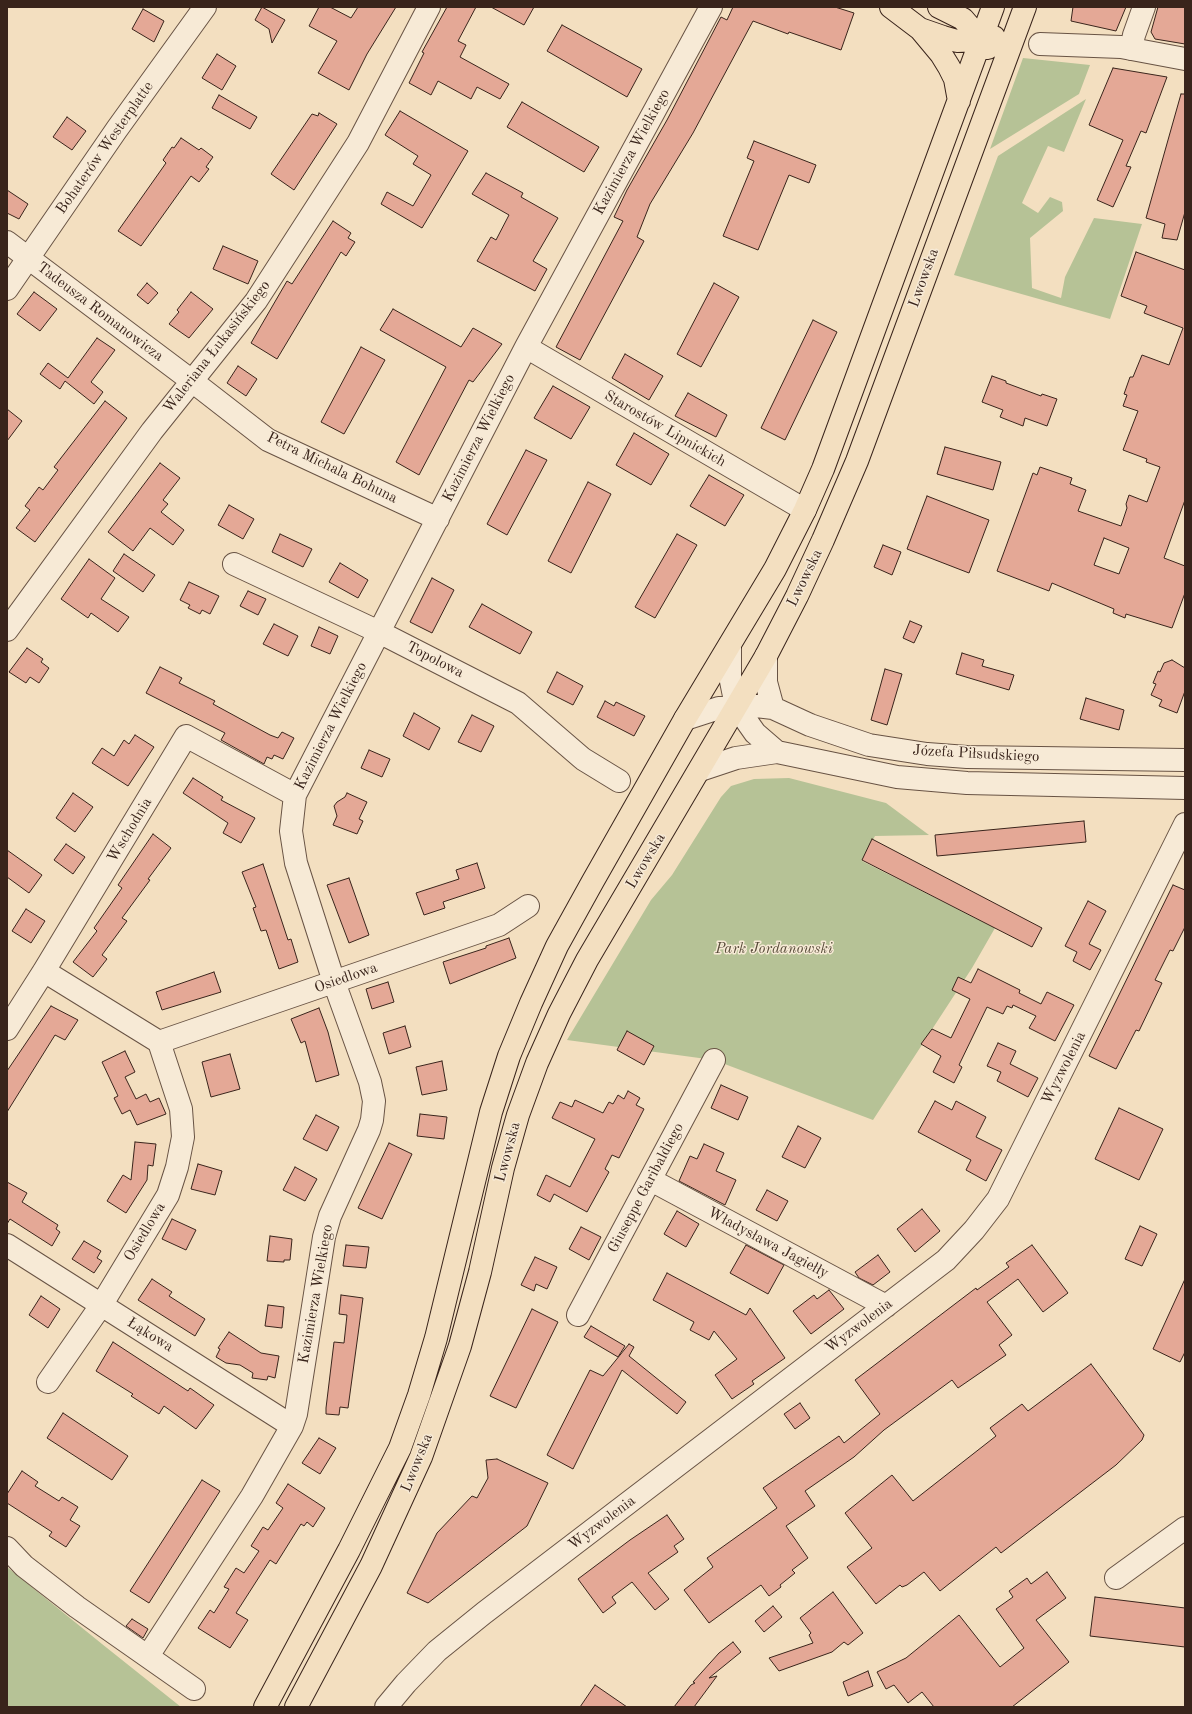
<!DOCTYPE html>
<meta charset="utf-8">
<style>
body{margin:0}
#map{position:relative;width:1192px;height:1714px;overflow:hidden;background:#f3dfc0;font-family:"Old Standard TT",serif}
canvas{display:block}
.frame{position:absolute;inset:0;border:8px solid #39241b;pointer-events:none}
</style>
<div id="map">
<canvas width="1192" height="1714"></canvas>
<div class="frame"></div>
</div>
<script>
const c = document.querySelector('canvas').getContext('2d');
c.lineJoin = 'round';
function paint(path, color) { c.fillStyle = color; c.fill(path, 'evenodd'); }
const toPath = rows => new Path2D(rows.map(r => 'M' + r).join(''));
function trace(path, color, width, dash) { c.strokeStyle = color; c.lineWidth = width; c.lineCap = dash ? 'butt' : 'round'; c.setLineDash(dash || []); c.stroke(path); }
function write(font, color, halo, rows, align = 'center') {
  c.font = font + ' "Old Standard TT",serif'; c.lineWidth = 3; c.setLineDash([]); c.textBaseline = 'middle'; c.strokeStyle = halo; c.fillStyle = color; for (const [text, x, y, turn = 0] of rows) {
    c.save(); c.translate(x, y); c.rotate((+turn || 0) * Math.PI / 180); c.textAlign = isNaN(turn) ? turn : align; if (halo) c.strokeText(text, 0, 0); c.fillText(text, 0, 0); c.restore();
  }
}
const green = toPath([
 [1023,58,1090,65,1079,94,990,149],
 [1086,99,1064,152,1048,146,1022,203,1038,213,1050,197,1062,202,1063,211,1030,238,1032,288,1061,298,1065,277,1094,218,1142,224,1110,319,954,275,998,156],
 [789,778,886,803,929,835,875,836,862,861,995,928,972,968,873,1120,714,1060,567,1040,651,900,672,875,721,797,731,786,754,779],
 [7,1567,102,1644,181,1707,7,1707]
]);
const building = toPath([
 [262,7,285,20,272,43,269,29,255,20,262,7],
 [319,7,330,7,351,18,358,7,396,7,367,54,349,90,318,73,337,41,309,26,319,7],
 [447,7,476,7,458,41,466,45,460,57,509,84,500,99,477,87,471,99,438,81,431,95,409,83,424,53,422,52,447,7],
 [491,7,534,7,524,25,491,7],
 [733,7,835,7,854,13,841,50,789,32,788,34,753,21,693,133,650,204,637,237,644,241,580,360,556,347,623,221,614,217,627,190,667,120,721,17,727,20,733,7],
 [1073,7,1126,7,1116,31,1071,21,1073,7],
 [1158,7,1185,7,1185,44,1155,39,1151,32,1158,7],
 [143,9,164,21,154,42,132,29,143,9],
 [562,25,642,69,627,97,547,51,562,25],
 [217,54,236,66,222,90,202,78,217,54],
 [1113,68,1167,77,1146,133,1141,131,1126,166,1131,167,1113,207,1097,200,1123,140,1089,125,1113,68],
 [1181,94,1185,94,1185,212,1177,240,1162,238,1165,224,1146,218,1181,94],
 [219,95,257,117,250,129,212,108,219,95],
 [522,102,599,147,584,172,507,127,522,102],
 [400,111,468,151,422,228,381,204,387,192,413,206,431,175,413,164,418,156,385,135,400,111],
 [319,113,337,124,294,190,271,174,312,114,318,116,319,113],
 [67,117,86,131,72,150,53,137,67,117],
 [181,138,199,150,201,148,213,157,206,167,209,169,199,182,191,176,141,246,118,231,166,163,163,160,172,147,174,148,181,138],
 [754,141,816,165,809,183,789,175,758,250,723,236,754,161,747,158,754,141],
 [486,173,523,193,521,197,558,218,533,261,547,269,535,291,477,261,491,237,496,240,509,215,472,194,486,173],
 [7,190,28,204,19,219,7,213,7,190],
 [333,221,351,233,348,238,355,242,346,256,341,252,277,359,251,343,287,281,292,284,333,221],
 [223,246,258,261,248,284,213,269,223,246],
 [1136,252,1185,270,1185,500,1164,558,1185,566,1185,593,1172,628,1126,614,1125,618,1113,613,1114,609,1052,583,1049,591,997,571,1033,473,1037,475,1040,467,1072,478,1070,484,1086,490,1078,511,1121,526,1127,508,1126,504,1129,495,1147,502,1160,467,1146,462,1147,459,1123,450,1138,411,1123,406,1127,395,1124,394,1130,377,1133,377,1142,355,1169,365,1183,328,1144,313,1147,306,1121,296,1136,252],
 [1104,538,1129,548,1119,574,1094,565,1104,538],
 [147,283,158,293,148,304,137,295,147,283],
 [714,283,739,297,701,367,677,354,714,283],
 [34,292,57,309,40,331,17,314,34,292],
 [191,292,213,309,189,338,169,324,179,312,177,310,191,292],
 [393,309,461,347,473,328,502,344,473,382,469,380,419,475,396,462,446,367,380,330,393,309],
 [813,320,837,332,785,440,761,428,813,320],
 [97,338,115,350,91,382,103,392,94,404,65,381,60,389,40,374,48,363,68,378,97,338],
 [361,347,385,360,344,434,321,422,361,347],
 [625,354,663,376,649,400,612,378,625,354],
 [238,366,257,379,246,396,227,383,238,366],
 [992,376,1006,381,1006,383,1041,396,1042,394,1057,399,1047,426,1025,418,1023,426,1000,417,1003,410,982,402,992,376],
 [553,386,590,407,571,439,534,418,553,386],
 [688,393,727,415,716,437,675,416,688,393],
 [105,401,127,418,35,542,16,528,30,510,25,506,39,487,43,490,58,470,54,467,105,401],
 [7,409,22,421,7,441,7,409],
 [634,433,669,454,651,485,616,465,634,433],
 [945,447,1001,462,993,490,937,474,945,447],
 [526,450,547,460,507,535,487,524,526,450],
 [160,463,180,478,163,500,168,504,161,512,184,530,173,545,150,528,133,551,108,532,160,463],
 [709,475,744,495,725,526,690,506,709,475],
 [588,482,611,494,571,573,548,561,588,482],
 [927,496,989,520,969,573,907,549,927,496],
 [229,505,254,519,243,539,218,525,229,505],
 [280,534,312,549,303,567,272,552,280,534],
 [677,534,697,545,655,618,635,607,677,534],
 [883,545,901,552,892,575,874,567,883,545],
 [124,554,155,575,143,592,113,571,124,554],
 [89,559,115,578,101,599,129,617,118,632,91,613,88,618,61,599,89,559],
 [340,563,368,580,358,598,329,582,340,563],
 [432,578,454,590,432,633,410,622,432,578],
 [189,582,219,596,210,614,202,610,200,614,188,608,190,605,180,600,189,582],
 [248,591,266,599,258,615,240,606,248,591],
 [482,604,532,632,520,654,469,627,482,604],
 [910,621,922,626,914,643,903,638,910,621],
 [274,624,298,636,288,656,263,644,274,624],
 [319,627,338,636,330,654,311,646,319,627],
 [27,648,43,659,41,662,49,668,39,683,30,677,26,683,9,672,27,648],
 [962,653,984,660,982,666,1014,675,1009,690,956,674,962,653],
 [1172,660,1185,668,1185,691,1177,713,1159,706,1162,700,1151,695,1156,684,1153,683,1158,671,1160,672,1164,663,1172,660],
 [160,667,182,678,179,683,215,701,213,704,270,735,278,738,282,732,294,738,283,759,274,755,272,759,267,757,264,764,221,740,225,733,146,693,160,667],
 [885,669,902,674,887,725,871,720,885,669],
 [557,672,583,686,573,705,547,692,557,672],
 [1086,698,1124,710,1119,730,1080,719,1086,698],
 [605,701,614,706,616,702,645,716,634,736,597,717,605,701],
 [414,713,440,728,429,750,403,736,414,713],
 [472,715,494,726,481,752,458,742,472,715],
 [135,735,154,747,128,786,92,763,102,748,114,756,124,740,129,744,135,735],
 [369,750,390,759,382,777,361,768,369,750],
 [193,778,223,797,221,800,255,818,241,843,223,833,228,823,183,793,193,778],
 [73,793,93,807,75,832,56,818,73,793],
 [347,793,367,802,359,819,363,821,357,834,333,825,337,816,334,806,337,802,345,797,347,793],
 [1084,821,1086,842,937,856,935,835,1084,821],
 [153,834,171,848,148,879,150,880,122,918,127,921,102,955,107,959,93,977,73,962,97,931,94,928,122,888,118,885,153,834],
 [872,839,1042,928,1032,947,862,860,872,839],
 [66,844,85,857,73,874,54,860,66,844],
 [7,850,42,875,29,893,7,877,7,850],
 [477,863,485,888,443,902,445,908,424,915,416,893,459,879,456,870,477,863],
 [263,864,288,940,291,939,298,962,279,969,266,930,261,931,253,908,256,907,242,872,263,864],
 [349,878,369,935,349,943,327,885,349,878],
 [1173,885,1185,890,1185,927,1173,951,1170,950,1155,980,1162,983,1139,1031,1136,1030,1116,1069,1089,1056,1173,885],
 [1088,901,1106,911,1089,944,1101,950,1090,970,1073,961,1077,952,1065,946,1088,901],
 [26,909,45,921,31,943,12,931,26,909],
 [509,938,516,958,450,984,443,962,486,948,486,946,509,938],
 [978,969,1020,990,1019,993,1041,1004,1047,992,1074,1005,1055,1041,1029,1028,1036,1016,1013,1005,1012,1008,1007,1006,1003,1014,987,1007,959,1065,962,1067,954,1083,933,1072,941,1056,921,1044,932,1029,951,1038,970,999,952,990,958,977,971,983,978,969],
 [214,972,221,992,162,1010,156,992,214,972],
 [388,982,394,1002,372,1009,366,989,388,982],
 [51,1006,78,1020,65,1040,55,1035,7,1112,7,1071,51,1006],
 [319,1008,328,1032,339,1075,316,1082,305,1041,301,1043,291,1019,319,1008],
 [405,1026,411,1047,389,1054,383,1033,405,1026],
 [627,1031,654,1046,644,1065,617,1050,627,1031],
 [998,1043,1016,1051,1010,1064,1038,1078,1028,1097,997,1081,1001,1072,987,1066,998,1043],
 [125,1051,135,1072,125,1077,136,1099,146,1094,150,1102,159,1098,166,1114,137,1125,130,1110,122,1114,114,1098,118,1096,102,1062,125,1051],
 [230,1054,240,1089,211,1097,202,1062,230,1054],
 [442,1061,447,1090,422,1095,416,1067,442,1061],
 [721,1085,748,1097,738,1120,711,1108,721,1085],
 [628,1091,640,1098,636,1105,644,1109,619,1158,612,1155,605,1169,609,1172,587,1212,554,1194,550,1202,537,1195,546,1175,570,1187,595,1139,552,1118,560,1102,572,1107,575,1100,603,1113,609,1102,613,1104,618,1095,624,1099,628,1091],
 [935,1101,952,1110,956,1101,986,1117,976,1137,1002,1150,986,1181,966,1170,971,1160,918,1132,935,1101],
 [1119,1108,1163,1129,1139,1180,1095,1159,1119,1108],
 [420,1114,447,1117,444,1139,417,1136,420,1114],
 [316,1115,339,1127,327,1151,303,1139,316,1115],
 [798,1126,821,1138,805,1168,782,1157,798,1126],
 [135,1142,156,1144,153,1166,148,1165,147,1180,126,1213,107,1201,123,1175,131,1180,135,1142],
 [389,1143,412,1154,382,1219,358,1208,389,1143],
 [704,1144,724,1153,716,1171,736,1180,725,1205,679,1181,690,1156,697,1159,704,1144],
 [198,1164,222,1171,215,1195,191,1189,198,1164],
 [295,1167,317,1179,305,1201,283,1190,295,1167],
 [7,1182,27,1193,22,1202,58,1225,56,1229,60,1232,52,1246,10,1219,7,1224,7,1182],
 [767,1190,788,1201,777,1221,756,1210,767,1190],
 [922,1209,940,1231,915,1252,897,1229,922,1209],
 [677,1211,699,1224,686,1247,664,1234,677,1211],
 [172,1219,196,1230,186,1250,162,1239,172,1219],
 [1140,1226,1157,1234,1142,1266,1125,1259,1140,1226],
 [581,1227,601,1237,589,1260,569,1249,581,1227],
 [270,1236,292,1239,290,1260,284,1260,284,1262,267,1261,270,1236],
 [84,1241,101,1251,97,1258,102,1261,94,1273,72,1259,84,1241],
 [346,1245,369,1247,366,1268,343,1266,346,1245],
 [746,1245,784,1265,768,1294,730,1273,746,1245],
 [1032,1245,1068,1293,1043,1312,1018,1279,987,1302,1012,1335,999,1345,1006,1355,958,1388,952,1380,884,1430,854,1457,805,1491,815,1506,786,1526,808,1558,792,1570,795,1573,780,1585,781,1587,769,1596,761,1585,709,1623,684,1590,713,1567,707,1558,777,1508,763,1488,839,1436,844,1443,880,1414,855,1380,976,1288,977,1290,1009,1267,1006,1263,1032,1245],
 [878,1255,890,1272,873,1285,859,1278,855,1272,878,1255],
 [535,1257,557,1267,547,1289,536,1284,534,1291,521,1285,535,1257],
 [667,1273,746,1315,750,1308,785,1358,752,1381,754,1384,732,1399,715,1375,737,1359,714,1331,709,1340,690,1330,694,1322,653,1300,667,1273],
 [152,1279,172,1292,169,1296,205,1319,195,1336,138,1300,152,1279],
 [1185,1279,1185,1352,1180,1362,1153,1349,1185,1279],
 [829,1290,844,1309,811,1334,793,1311,814,1295,817,1299,829,1290],
 [341,1295,363,1298,348,1408,340,1407,339,1415,326,1414,326,1408,334,1342,344,1343,347,1315,339,1314,341,1295],
 [41,1296,60,1309,48,1328,29,1315,41,1296],
 [268,1305,284,1307,282,1328,265,1326,268,1305],
 [532,1309,558,1322,516,1408,490,1396,532,1309],
 [591,1326,625,1346,618,1357,584,1337,591,1326],
 [229,1332,261,1353,279,1356,275,1378,268,1376,267,1380,252,1378,253,1373,240,1365,226,1363,216,1357,220,1349,218,1348,229,1332],
 [113,1342,188,1391,190,1388,214,1405,196,1429,164,1406,159,1414,131,1396,133,1394,96,1371,113,1342],
 [629,1344,634,1347,629,1356,686,1402,677,1414,622,1370,573,1469,547,1455,590,1370,603,1376,629,1344],
 [1091,1364,1144,1435,1142,1440,1116,1465,1001,1553,996,1547,940,1591,924,1572,907,1585,902,1587,900,1585,876,1604,847,1567,872,1548,845,1513,892,1475,913,1501,996,1436,990,1428,1022,1404,1028,1411,1091,1364],
 [800,1403,810,1418,795,1429,784,1414,800,1403],
 [63,1413,128,1456,112,1480,47,1438,63,1413],
 [319,1438,336,1448,320,1474,302,1463,319,1438],
 [497,1459,548,1483,527,1526,428,1603,407,1593,437,1533,472,1496,477,1498,488,1478,486,1460,497,1459],
 [22,1471,38,1482,35,1486,59,1501,62,1497,78,1507,70,1520,80,1526,66,1547,49,1536,52,1532,7,1503,7,1494,22,1471],
 [202,1480,220,1491,149,1603,130,1591,202,1480],
 [288,1484,325,1508,313,1527,307,1522,304,1526,301,1524,276,1564,270,1560,236,1613,248,1620,230,1648,198,1628,210,1610,214,1613,229,1589,224,1587,236,1568,244,1573,259,1551,251,1546,263,1527,268,1530,283,1508,276,1503,288,1484],
 [667,1515,684,1539,674,1546,678,1552,648,1573,669,1599,655,1610,632,1582,612,1597,616,1603,603,1613,578,1579,630,1540,667,1515],
 [1047,1572,1066,1598,1036,1620,1069,1662,1012,1707,934,1707,922,1692,908,1703,894,1685,886,1689,877,1672,906,1658,959,1615,1000,1667,1024,1648,996,1609,1013,1597,1009,1591,1027,1578,1031,1584,1047,1572],
 [833,1592,863,1633,848,1645,844,1642,832,1652,779,1671,769,1658,813,1643,809,1635,811,1633,800,1618,833,1592],
 [1095,1597,1185,1608,1185,1647,1090,1636,1095,1597],
 [773,1606,782,1617,764,1632,755,1621,773,1606],
 [132,1619,148,1629,143,1638,126,1626,132,1619],
 [733,1642,741,1652,709,1678,717,1676,694,1707,674,1707,691,1685,695,1683,693,1682,719,1653,733,1642],
 [868,1671,873,1686,848,1696,843,1682,868,1671],
 [595,1685,627,1707,580,1707,595,1685]
]);
const minor = toPath([
 [1040,44,1121,47,1185,59],
 [1131,49,1134,35,1144,7],
 [7,242,192,381,268,440,438,519],
 [7,289,117,129,205,7],
 [526,347,805,510],
 [234,564,379,632,518,703,583,759,619,781],
 [7,630,152,431,256,301,358,143,429,7],
 [730,645,730,676,736,706,755,733,777,752],
 [766,656,766,682,773,708],
 [685,719,719,708,756,706,773,708,810,725,869,745,927,754,967,757,1185,760],
 [700,770,736,758,777,752,897,777,967,783,1185,788],
 [44,971,159,1042,499,925,528,906],
 [7,1029,44,971,186,736,295,795],
 [651,1180,886,1306],
 [7,1245,292,1426],
 [578,1315,714,1060],
 [48,1382,102,1304,168,1195,177,1167,183,1137,181,1109,159,1042],
 [7,1548,24,1566,77,1607,194,1689],
 [1116,1578,1185,1528],
 [148,1656,252,1496,292,1426,296,1414,324,1237,330,1216,369,1130,372,1120,374,1101,370,1082,334,982,296,863,291,831,295,795,526,347,711,7],
 [386,1707,406,1683,437,1651,484,1613,946,1260,974,1230,998,1199,1185,824]
]);
const major = toPath([
 [891,7,920,29,943,37,957,41,981,40,994,37],
 [939,7,963,19,988,48],
 [921,30,941,54,949,67,955,79,959,101],
 [265,1707,349,1550,400,1448,419,1395,436,1338,491,1112,509,1056,531,1003,557,946,593,881,685,719,775,569,805,510,823,469,993,7],
 [296,1707,371,1566,421,1457,460,1346,480,1272,503,1168,518,1115,537,1063,559,1014,587,960,766,656,797,596,823,540,857,461,1025,7]
]);
const streetNames = [
 ["Bohaterów Westerplatte",105,148,-55],
 ["Kazimierza Wielkiego",632,152,-61],
 ["Lwowska",924,278,-70],
 ["Tadeusza Romanowicza",100,312,37],
 ["Waleriana Łukasińskiego",217,347,-52],
 ["Starostów Lipnickich",665,429,30],
 ["Kazimierza Wielkiego",479,438,-63],
 ["Petra Michala Bohuna",332,468,26],
 ["Lwowska",805,578,-64],
 ["Topolowa",435,660,27],
 ["Kazimierza Wielkiego",331,726,-63],
 ["Józefa Piłsudskiego",976,754,3],
 ["Wschodnia",130,830,-59],
 ["Lwowska",646,861,-59],
 ["Osiedlowa",346,978,-19],
 ["Wyzwolenia",1064,1068,-63],
 ["Lwowska",508,1152,-75],
 ["Giuseppe Garibaldiego",646,1188,-62],
 ["Osiedlowa",145,1232,-59],
 ["Władysława Jagiełły",768,1243,28],
 ["Kazimierza Wielkiego",316,1294,-80],
 ["Wyzwolenia",859,1326,-37],
 ["Łąkowa",150,1335,32],
 ["Lwowska",417,1463,-68],
 ["Wyzwolenia",602,1523,-37]
];
const parkNames = [
 ["Park Jordanowski",774,949]
];
paint(green, '#b6c296');
paint(building, '#e4a896');
trace(building, '#39241b', 1);
trace(minor, '#685344', 24);
trace(major, '#39241b', 24);
trace(minor, '#f7ead6', 22);
trace(major, '#f3dfc0', 22);
write('15px', '#39241b', '#f7ead6', streetNames);
write('italic 15px', '#584c3a', '#f7ead6', parkNames);
</script>
